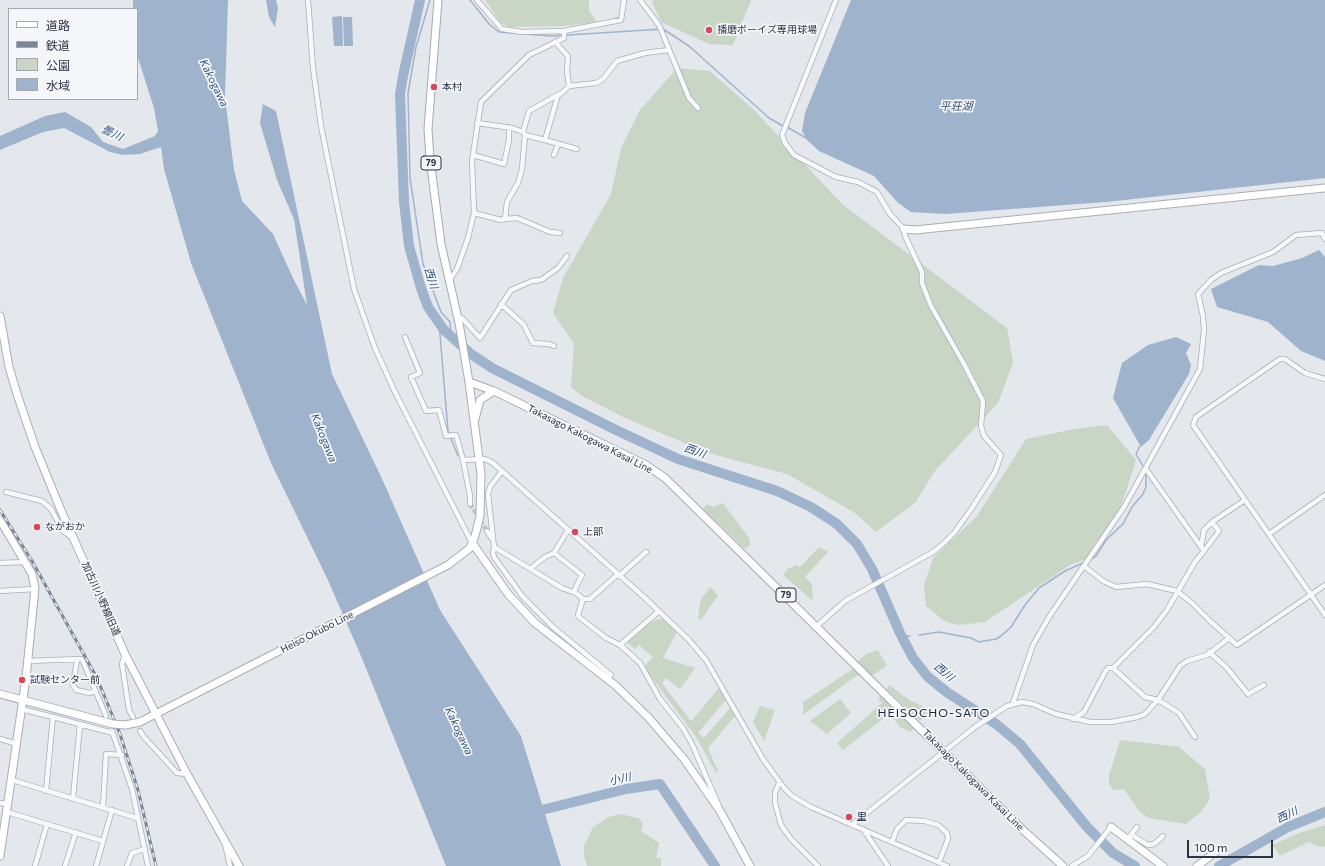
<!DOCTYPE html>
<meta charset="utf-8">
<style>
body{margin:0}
#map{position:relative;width:1325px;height:866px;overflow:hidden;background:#e4e7ec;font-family:Commissioner,"Noto Sans JP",sans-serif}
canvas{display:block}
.legend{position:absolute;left:8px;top:8px;width:130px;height:92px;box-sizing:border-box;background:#f4f6f9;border:1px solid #a4a8b1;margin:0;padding:5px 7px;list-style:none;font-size:12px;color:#2b3445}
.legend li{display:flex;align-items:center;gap:8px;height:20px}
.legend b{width:20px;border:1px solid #a4a8b1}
.scale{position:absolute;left:1187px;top:840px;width:86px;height:18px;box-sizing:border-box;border:2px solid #2b3445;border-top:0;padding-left:5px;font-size:12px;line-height:14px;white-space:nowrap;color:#2b3445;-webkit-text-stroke:3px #f4f6f9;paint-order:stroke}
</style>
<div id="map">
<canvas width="1325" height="866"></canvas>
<ul class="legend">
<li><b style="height:5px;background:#fff"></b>道路</li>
<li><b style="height:5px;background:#7d8696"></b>鉄道</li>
<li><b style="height:11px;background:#c9d6c5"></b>公園</li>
<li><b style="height:11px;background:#9fb4cc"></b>水域</li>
</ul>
<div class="scale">100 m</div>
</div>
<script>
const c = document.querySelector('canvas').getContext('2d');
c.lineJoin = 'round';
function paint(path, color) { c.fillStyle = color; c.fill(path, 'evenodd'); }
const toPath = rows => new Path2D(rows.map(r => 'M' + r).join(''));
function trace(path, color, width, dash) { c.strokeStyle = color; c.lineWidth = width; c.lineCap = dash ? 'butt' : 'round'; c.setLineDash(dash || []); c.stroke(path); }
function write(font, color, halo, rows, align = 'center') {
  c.font = font + ' Commissioner,"Noto Sans JP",sans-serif'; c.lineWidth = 3.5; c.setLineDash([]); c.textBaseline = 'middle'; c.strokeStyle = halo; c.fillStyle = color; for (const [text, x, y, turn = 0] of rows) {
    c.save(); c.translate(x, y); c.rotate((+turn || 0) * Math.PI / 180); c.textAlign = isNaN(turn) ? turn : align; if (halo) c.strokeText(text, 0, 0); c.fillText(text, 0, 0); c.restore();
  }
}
const green = toPath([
 [485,0,589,0,589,11,597,22,566,26,508,27,500,22],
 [654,0,751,0,733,45,709,44,661,22,652,2],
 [677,68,710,71,754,110,842,204,1007,328,1013,363,998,403,934,472,916,502,876,532,855,513,787,474,708,453,623,417,582,396,571,387,574,344,553,313,563,278,611,194,621,148,640,110],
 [1107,425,1136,460,1119,513,1086,559,1070,565,985,622,959,625,950,623,943,620,926,606,924,585,933,558,977,516,1026,439,1075,429],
 [723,503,749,538,750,545,745,549,703,509,707,504,713,507],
 [819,547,828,552,805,577,812,584,813,601,783,575,787,569,797,565,799,568],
 [710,587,718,595,701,620,698,618,701,599],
 [658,619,664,620,677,632,663,658,695,668,680,689,666,678,662,683,690,720,692,720,719,688,726,700,698,733,704,738,730,708,735,716,708,748,718,771,716,773,696,737,644,667,653,657,639,645,635,649,627,642,648,624],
 [878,650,887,666,871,676,857,662,866,654],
 [853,669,859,674,803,715,803,702],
 [889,685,908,699,931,711,920,721,887,689],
 [881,695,914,728,910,732,900,727,883,704,889,714,843,750,837,743,882,703,878,699],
 [840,699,851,713,827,734,810,721],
 [760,706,775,710,764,741,753,722],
 [1120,740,1179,747,1205,769,1210,799,1200,813,1186,824,1148,818,1139,811,1124,789,1113,790,1109,784,1109,775],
 [621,814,641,819,640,821,643,823,641,831,659,843,656,858,661,858,661,866,587,866,584,856,584,846,593,827,609,817],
 [1325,825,1325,847,1316,846,1309,842,1280,856,1274,847,1268,847,1299,833]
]);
const water = toPath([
 [133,0,228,0,225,97,234,170,242,201,273,234,292,276,307,305,294,219,277,180,260,123,263,104,276,111,332,374,383,481,440,610,521,736,561,866,446,866,361,656,327,578,271,463,191,263,164,169,161,147,140,154,123,155,110,152,64,128,43,132,0,150,0,136,45,116,65,112,91,127,103,142,123,149,155,136,158,131,154,108,137,55,137,9,133,9],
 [266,0,276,0,278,8,275,27,269,17],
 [851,0,1325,0,1325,178,1106,202,945,214,911,212,898,203,874,176,819,151,807,140,802,131,805,113],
 [342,16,343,46,334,46,332,17],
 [343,17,352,17,353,46,344,46],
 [1319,250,1325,257,1325,361,1301,351,1268,322,1217,307,1211,289,1259,265,1273,266,1302,258],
 [1176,337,1191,344,1186,353,1191,365,1189,374,1149,440,1141,447,1113,398,1122,363,1148,345]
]);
const stream = toPath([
 [430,0,416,47,408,93,410,178,423,264,441,312,450,322,451,335],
 [470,0,490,25,499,32,552,36,663,29,689,46,769,118,783,126],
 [787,127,806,138],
 [439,322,448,431,458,456],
 [1140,446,1136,454,1144,468],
 [1091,559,1096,556,1107,539,1123,524,1132,507,1143,494,1146,487,1146,475],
 [919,635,939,632,971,638,979,642,996,639,1001,636,1011,627,1025,605,1039,588,1065,571,1085,562],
 [902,636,910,636]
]);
const river = toPath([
 [420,0,403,76,400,94,404,202,409,246,421,288,428,307,444,330,471,354,492,368,616,430,678,459,777,491,811,507,837,524,857,544,872,569,900,633,913,658,928,677,948,693,996,724,1020,744,1087,827,1113,853,1135,866],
 [530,813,626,789,660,784,715,866],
 [1219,866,1288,827,1325,812]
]);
const streetTunnel = toPath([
 [470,504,487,531]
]);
const street = toPath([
 [308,0,313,68,321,126,354,289,375,348,395,392,472,543],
 [477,0,502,29,522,32,564,31,621,20,624,0],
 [640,0,659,25,689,98,698,108],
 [555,42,568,56,567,71,569,86],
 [477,123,512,128,523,132,525,135,545,140,558,95],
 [523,132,529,111,563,92,569,86,596,83,603,79,617,61,645,53,669,50],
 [545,140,577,149],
 [473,155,504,164,509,140,509,127],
 [554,155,558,144],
 [474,213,501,220,505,219,507,202,518,183,522,169,525,135],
 [505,219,517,218,550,232,560,233],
 [450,279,457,269,468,238,474,213,472,161,481,102,529,55,564,38,564,31],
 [501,304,524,325,533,343,549,344,554,346],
 [458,318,462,318,480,338,511,290,532,281,541,280,558,268,567,256],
 [405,337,420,373,411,377,426,411,439,410,446,436,456,435,463,460,485,459,493,463,644,597,689,640,706,660,763,759,784,788,792,796,811,807,947,866],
 [1325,379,1305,373,1285,359,1280,359,1196,417,1193,425,1325,615],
 [463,460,470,496,470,504],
 [502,471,490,487,488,494,494,547,562,588,576,593,583,599,578,615,579,617,606,638,620,645,640,663,660,699,683,728,692,744,719,806],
 [6,492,42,501,51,509,63,531,73,538],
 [487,531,493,540],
 [1269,534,1325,495],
 [494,547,493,553,494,557,523,597,553,627,611,675],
 [1201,547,1204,530,1212,522,1245,500],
 [1204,551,1219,531,1212,522],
 [554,553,582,575,574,591],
 [0,563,25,562],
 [1084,566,1103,581,1116,587,1147,584,1177,591,1192,603,1210,621,1237,645,1325,585],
 [531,568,545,557,554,553,568,530],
 [619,576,646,552],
 [0,591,35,589],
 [583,599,590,599,618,574],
 [817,626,845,601,933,552,943,544,954,533,972,508,995,472,1001,455,984,436,981,426,983,401,964,364,931,306,922,283,922,272,905,236,904,229,890,214,877,192,858,182,836,177,794,155,785,143,782,135,836,0],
 [620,645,658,612],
 [1209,652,1227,668,1248,694,1264,685],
 [125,654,122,664,129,710,133,717],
 [77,660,73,685,76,690,90,693,95,691],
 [27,661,82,659,106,716],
 [1113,668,1145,697,1158,700,1179,713,1195,737],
 [1013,703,1033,645,1049,617,1124,507,1200,369,1204,330,1203,316,1198,294,1211,280,1221,273,1273,252,1296,235,1322,233,1325,239],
 [21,709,53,717],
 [1073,719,1084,712,1105,672,1108,668,1113,668,1154,627,1167,610,1195,562,1204,551,1146,469],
 [112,731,132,789,148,866],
 [140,731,144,737,177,773,187,774],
 [0,739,17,744],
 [12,780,137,818],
 [779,783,775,793,775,803,781,825,791,839,818,866],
 [46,791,53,717,113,733],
 [73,798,80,725],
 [0,803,8,804],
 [103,807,106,754,122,755],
 [7,812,103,841],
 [853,824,975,727,1007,706,1022,702,1033,704,1056,714,1090,722,1111,722,1138,717,1145,714,1158,700,1180,666,1187,661,1207,655,1229,638],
 [863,829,888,866],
 [1132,835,1148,845,1154,844,1163,836],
 [1129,837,1137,827],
 [892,842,897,829,906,820,925,821,938,825,947,833,948,839,939,862],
 [225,844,230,866],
 [35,866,47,824],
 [65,866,76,832],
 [96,866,112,810],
 [127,866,132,853,145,849],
 [1072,866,1088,856,1111,827]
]);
const secondary = toPath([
 [904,229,915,230,1325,188],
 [0,316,9,367,17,394,35,447,60,508,125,654,187,774,239,866],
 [0,520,32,574,35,588,26,678,0,856],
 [473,544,508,594,535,623,615,685,648,717,684,759,720,811,750,866],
 [0,694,113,724],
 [125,725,140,722,448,565,470,548,475,536,480,516,481,474,469,382],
 [1111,827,1163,866],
 [1197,866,1217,851]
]);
const primary = toPath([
 [438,0,428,129,430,159,441,244,459,323,469,382,494,391,646,465,665,478,1023,830,1063,866],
 [475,419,480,400,494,391]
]);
const rail = toPath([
 [0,510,32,561,97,678,120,734,138,790,156,866]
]);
const secondaryBridge = toPath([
 [113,724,125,725]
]);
const markers = [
 [709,30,4,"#d1495b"],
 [434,87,4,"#d1495b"],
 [37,527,4,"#d1495b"],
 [575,532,4,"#d1495b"],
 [22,680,4,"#d1495b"],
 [849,817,4,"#d1495b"]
];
const shields = [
 [431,163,20],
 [786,595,20]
];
const shieldNames = [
 ["79",431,163],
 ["79",786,595]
];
const poiNames = [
 ["播磨ボーイズ専用球場",717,30],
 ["本村",442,87],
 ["ながおか",45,527],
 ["上部",583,532],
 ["試験センター前",30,680],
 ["里",857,817]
];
const streetNames = [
 ["Takasago Kakogawa Kasai Line",590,439,27],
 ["加古川小野線旧道",101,599,66],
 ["Heiso Okubo Line",317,632,-27],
 ["Takasago Kakogawa Kasai Line",973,780,45]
];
const waterNames = [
 ["Kakogawa",214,83,64],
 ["平荘湖",956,106],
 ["曇川",112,133,26],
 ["西川",431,278,72],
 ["Kakogawa",324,438,68],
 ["西川",695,451,19],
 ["西川",944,672,40],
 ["Kakogawa",459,731,65],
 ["小川",620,779,-12],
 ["西川",1287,815,-25]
];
const quarterNames = [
 ["HEISOCHO-SATO",934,713]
];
paint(green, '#c9d6c5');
paint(water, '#9fb4cc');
trace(stream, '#9fb4cc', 1.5);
trace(river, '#9fb4cc', 10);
trace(streetTunnel, '#bfc3cb', 4.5, [4.5, 2]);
trace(street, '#a9aeb7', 6);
trace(secondary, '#a9aeb7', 9);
trace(primary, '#a3abb8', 9);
trace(street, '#f7f8fa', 4.5);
trace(secondary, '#fff', 7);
trace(primary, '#fff', 7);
trace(rail, '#7d8696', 3);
trace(rail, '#f4f6f9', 1.5, [4.5]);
trace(secondaryBridge, '#a9aeb7', 9, []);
trace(secondaryBridge, '#fff', 7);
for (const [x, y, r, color] of markers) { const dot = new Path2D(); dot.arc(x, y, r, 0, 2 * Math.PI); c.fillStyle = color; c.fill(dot); trace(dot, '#f4f6f9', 1.5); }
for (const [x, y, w] of shields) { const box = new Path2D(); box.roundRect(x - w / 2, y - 7, w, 14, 3); c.fillStyle = '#f4f6f9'; c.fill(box); trace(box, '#2b3445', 1); }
write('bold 9px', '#2b3445', null, shieldNames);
write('10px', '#2b3445', '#f4f6f9', poiNames, 'left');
write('10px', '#2b3445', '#f4f6f9', streetNames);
write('italic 11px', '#34527a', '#f4f6f9', waterNames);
c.letterSpacing = '1px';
write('12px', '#1d2536', '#f4f6f9', quarterNames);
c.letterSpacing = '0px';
</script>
